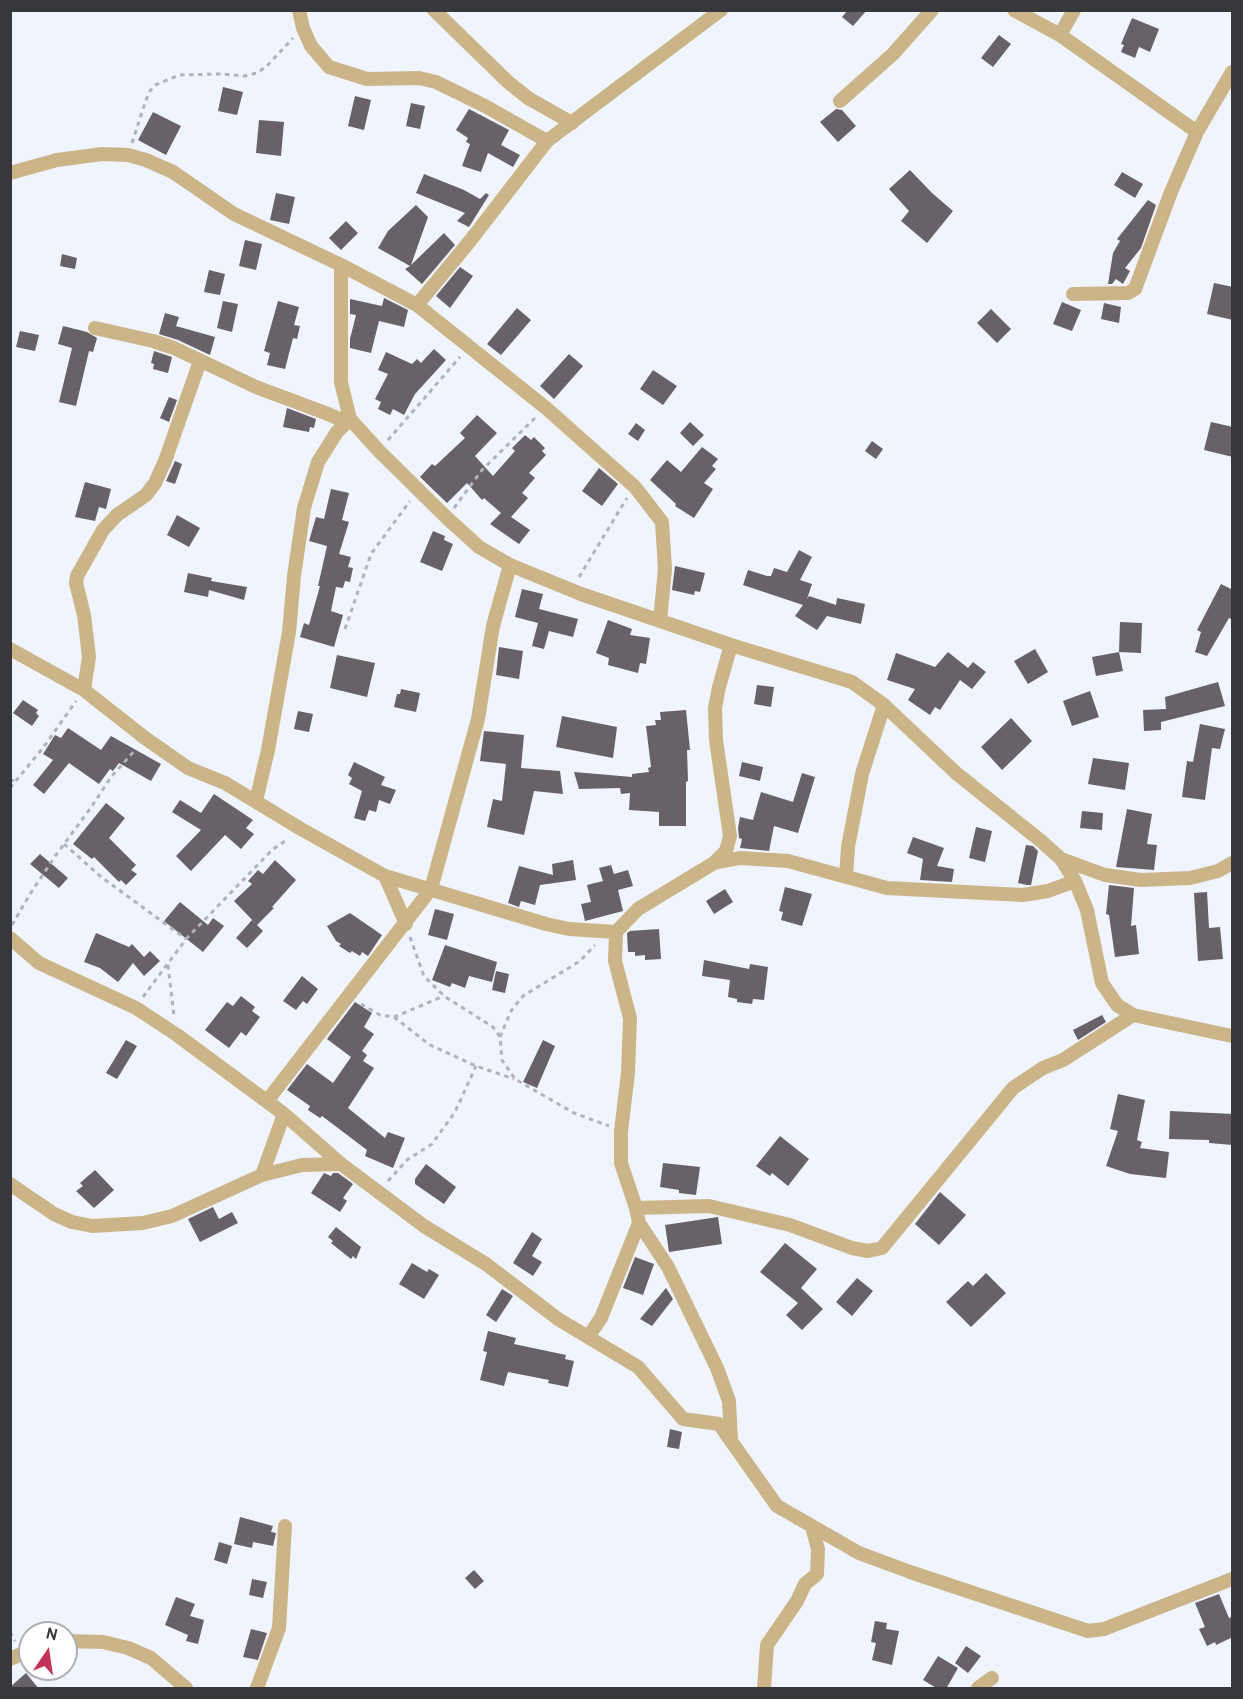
<!DOCTYPE html>
<style>
body{margin:0}
#map{position:relative;width:1243px;height:1699px;overflow:hidden;background:#eff4fd;font-family:Overpass,sans-serif}
canvas{display:block}
.frame{position:absolute;inset:0;border:12px solid #36383b;pointer-events:none}
.north{position:absolute;left:18px;top:1621px;width:60px;height:60px;box-sizing:border-box;background:#fff;border:2px solid #afafb1;border-radius:50%;rotate:13deg;font-size:16px;font-weight:700;line-height:24px;text-align:center;color:#36383b}
.north::after{content:'';display:block;margin:auto;width:21px;height:27px;background:#c33357;clip-path:polygon(50% 0,100% 100%,50% 72%,0 100%)}
</style>
<div id="map">
<canvas width="1243" height="1699"></canvas>
<div class="frame"></div>
<div class="north">N</div>
</div>
<script>
const c = document.querySelector('canvas').getContext('2d');
c.lineJoin = 'round';
function paint(path, color) { c.fillStyle = color; c.fill(path, 'evenodd'); }
const toPath = rows => new Path2D(rows.map(r => 'M' + r).join(''));
function trace(path, color, width, dash) { c.strokeStyle = color; c.lineWidth = width; c.lineCap = dash ? 'butt' : 'round'; c.setLineDash(dash || []); c.stroke(path); }
const building = toPath([
 [848,10,867,10,853,26,842,17],
 [1132,18,1159,29,1150,52,1139,47,1135,58,1121,52,1124,45,1121,44],
 [999,35,1011,44,993,67,981,58],
 [223,87,243,92,237,115,218,111],
 [355,96,371,100,364,130,348,126],
 [411,103,425,106,420,129,406,126],
 [469,109,509,130,501,145,520,155,513,167,488,153,481,172,462,166,470,144,466,142,468,138,456,130],
 [836,109,842,110,856,126,838,142,820,122],
 [153,112,181,126,166,155,138,140],
 [259,120,284,122,281,156,256,153],
 [910,170,932,193,953,211,927,243,901,221,909,211,889,189],
 [1122,172,1143,184,1135,198,1114,185],
 [424,174,464,190,480,199,486,193,489,195,469,227,457,221,465,213,416,193],
 [276,193,295,197,289,224,270,220],
 [1148,200,1156,205,1141,248,1125,268,1130,271,1123,284,1116,279,1112,284,1108,284,1113,253,1120,241,1117,239],
 [416,205,428,217,411,265,444,233,455,245,422,284,405,269,410,266,378,248,388,231],
 [346,221,358,233,341,250,329,238],
 [245,240,262,244,256,270,239,266],
 [62,254,77,258,75,269,60,266],
 [460,267,473,276,450,308,436,296],
 [209,270,225,274,220,295,204,292],
 [1214,283,1233,287,1233,320,1207,314],
 [384,298,408,310,404,327,379,321,371,353,350,348,350,339,356,315,350,314,350,299,382,306],
 [223,301,238,304,232,332,217,328],
 [278,301,299,307,294,325,300,326,297,339,293,338,285,369,267,365,270,353,264,351],
 [1062,302,1081,310,1072,331,1053,324],
 [1104,303,1121,307,1119,323,1101,319],
 [517,308,531,320,501,355,487,344],
 [991,309,1011,329,997,343,977,323],
 [165,313,179,317,176,326,215,337,210,355,178,340,159,334],
 [63,326,87,332,97,338,93,352,89,351,76,406,59,402,72,348,58,344],
 [20,331,39,335,35,351,16,347],
 [434,349,446,360,415,394,404,415,393,409,390,415,378,409,381,402,375,399,388,374,378,370,386,352,412,364,417,359,421,363],
 [154,351,172,357,168,373,153,369,154,364,151,363],
 [569,354,583,366,554,399,540,386],
 [653,370,677,386,663,405,640,389],
 [169,397,177,400,169,422,160,418],
 [287,408,316,419,314,428,310,427,309,432,283,427],
 [477,415,497,433,475,456,493,476,515,451,512,448,525,435,531,440,534,437,545,448,542,451,546,455,529,473,535,478,522,493,528,498,511,517,530,530,519,544,490,524,501,513,484,498,482,500,467,483,447,503,420,477,432,464,435,466,465,438,460,433],
 [690,422,704,435,693,446,680,433],
 [1211,422,1233,427,1233,457,1204,450],
 [636,423,645,430,638,441,628,434],
 [872,441,883,449,876,459,865,451],
 [702,447,718,459,712,466,716,469,704,483,713,489,694,518,675,506,676,504,650,480,667,460,681,472],
 [175,461,182,464,175,484,166,481],
 [599,468,618,484,602,506,582,491],
 [85,482,111,489,106,509,99,507,95,521,75,517],
 [331,489,349,493,342,520,349,522,339,554,351,557,348,567,353,568,350,582,345,581,343,588,336,587,331,611,343,615,334,647,300,637,304,623,309,625,320,586,318,586,327,546,309,541,316,517,324,519],
 [177,515,200,528,189,547,167,535],
 [433,531,445,536,444,540,453,544,442,571,420,562],
 [799,550,812,557,800,580,812,584,807,599,809,596,836,605,837,598,865,604,861,624,827,616,817,630,795,616,803,605,743,585,748,570,767,576,771,576,774,568,787,572],
 [675,566,705,573,700,592,695,591,694,595,672,590],
 [188,573,212,578,211,581,247,587,244,600,209,590,208,597,184,592],
 [1221,584,1233,590,1233,620,1229,618,1207,656,1195,652,1201,632,1197,630],
 [522,589,543,594,539,609,578,619,573,637,549,631,544,649,532,646,538,623,515,617],
 [608,620,632,629,630,635,650,638,646,664,640,663,638,673,608,665,609,658,596,653],
 [1120,622,1142,623,1141,653,1119,652],
 [499,647,523,651,519,679,496,675],
 [1035,649,1048,672,1028,684,1014,661],
 [948,652,968,668,973,662,986,672,972,689,960,680,940,710,935,707,930,715,908,700,915,689,887,680,896,653,935,667],
 [1119,652,1123,671,1096,676,1092,657],
 [337,655,375,663,367,697,330,688],
 [1218,682,1225,706,1161,722,1161,730,1144,731,1143,710,1166,709,1165,697],
 [757,685,774,687,771,707,754,704],
 [401,689,420,693,416,712,394,707,397,694,400,694],
 [1090,691,1099,717,1072,726,1063,701],
 [23,700,38,710,36,713,39,716,32,726,13,713],
 [686,710,690,750,687,750,688,781,686,782,686,826,659,826,659,812,629,810,630,793,621,794,620,788,579,789,574,772,632,777,632,774,649,772,648,768,651,767,646,726,656,725,655,720,661,720,660,712],
 [298,711,313,714,309,732,294,729],
 [562,716,617,727,613,758,556,747],
 [1011,718,1032,741,1002,770,981,747],
 [1200,724,1225,729,1220,749,1212,748,1205,800,1182,797,1187,761,1193,762],
 [68,728,101,750,111,736,161,764,151,781,119,763,113,771,110,769,99,784,69,763,44,794,33,785,53,760,43,754,55,735,61,738],
 [484,731,524,735,521,768,560,771,563,794,534,791,524,835,487,827,493,799,502,801,506,764,480,761],
 [1093,758,1129,763,1125,790,1088,784],
 [354,762,385,777,381,785,396,790,390,804,379,800,376,812,369,810,365,821,354,818,362,791,349,784,352,778,348,775],
 [742,762,763,767,760,781,739,776],
 [802,773,815,777,798,833,774,826,769,851,740,848,742,839,739,838,738,828,740,817,753,820,761,792,793,802],
 [214,794,253,820,246,828,254,834,241,849,225,835,191,871,176,856,201,830,172,812,180,800,201,813],
 [106,803,125,818,109,838,136,865,131,870,137,874,126,885,121,880,119,882,94,857,92,859,73,844],
 [1127,809,1152,814,1147,844,1157,845,1154,870,1116,867],
 [1082,811,1103,813,1102,830,1080,828],
 [976,827,992,831,985,862,969,858],
 [913,837,944,848,937,866,954,869,952,882,920,880,923,859,907,853],
 [1026,845,1033,846,1038,851,1031,885,1027,885,1018,883],
 [40,854,68,878,59,888,30,864],
 [275,860,296,880,272,907,274,908,257,925,234,901,252,884,248,881,258,870,263,874],
 [573,860,576,880,540,885,535,905,521,901,519,907,508,903,519,866,553,875,552,864],
 [611,865,614,874,628,870,633,886,618,890,623,911,585,921,581,904,591,902,587,885,603,881,599,868],
 [1109,885,1134,888,1131,926,1136,925,1139,954,1115,957,1109,915,1106,914],
 [785,887,812,894,802,926,781,920,783,912,779,911],
 [725,889,733,902,714,914,706,901],
 [1207,892,1209,928,1220,927,1223,959,1198,961,1194,893],
 [180,902,208,925,213,918,224,926,203,952,164,921],
 [435,909,454,914,447,940,428,935],
 [350,913,382,935,368,956,362,952,360,956,352,951,350,953,339,946,341,944,336,941,327,926],
 [252,920,263,931,247,948,236,938],
 [659,929,661,959,645,960,645,955,635,956,635,952,628,952,627,933,630,931],
 [96,933,129,947,132,944,144,957,150,951,160,961,144,976,133,963,118,982,100,968,84,962],
 [445,945,497,962,492,982,469,976,465,988,452,983,450,987,432,980],
 [704,960,749,969,750,964,768,967,764,1000,753,999,752,1004,737,1002,737,999,728,997,730,980,702,976],
 [496,971,509,974,505,993,492,990],
 [302,976,318,989,307,1004,303,1001,296,1010,283,1001],
 [241,996,255,1007,252,1011,260,1017,246,1036,241,1032,229,1048,205,1030,227,1002,233,1006],
 [355,1002,372,1013,364,1027,374,1034,362,1051,367,1055,363,1061,374,1068,348,1108,385,1138,388,1132,405,1138,393,1168,365,1156,367,1150,322,1116,320,1118,308,1110,310,1106,287,1090,307,1064,333,1083,351,1057,327,1039],
 [1102,1015,1106,1022,1078,1040,1073,1030],
 [126,1040,137,1046,117,1079,106,1073],
 [543,1040,555,1046,537,1088,523,1082],
 [1118,1094,1145,1100,1137,1140,1142,1142,1140,1148,1169,1152,1166,1178,1130,1174,1106,1166,1118,1131,1110,1129],
 [1170,1111,1233,1114,1233,1145,1209,1143,1209,1140,1169,1139],
 [780,1136,809,1159,788,1186,772,1173,770,1176,756,1166],
 [663,1163,700,1167,696,1195,679,1193,679,1190,660,1187],
 [426,1164,456,1187,444,1204,415,1184,415,1179],
 [95,1170,114,1190,94,1208,76,1191,83,1186,80,1183],
 [324,1173,331,1176,333,1173,338,1173,353,1184,343,1198,347,1201,340,1212,311,1193],
 [940,1192,966,1215,939,1245,915,1224],
 [213,1207,219,1219,232,1212,238,1223,200,1242,188,1219],
 [718,1217,722,1244,669,1252,665,1225],
 [336,1227,361,1247,356,1259,353,1256,351,1259,331,1243,333,1241,328,1237],
 [532,1232,542,1239,532,1256,542,1262,533,1276,513,1263],
 [785,1243,817,1269,801,1288,823,1309,802,1330,786,1315,798,1303,760,1272],
 [635,1257,654,1264,643,1295,623,1288],
 [412,1263,427,1272,429,1269,439,1275,424,1299,399,1284],
 [986,1273,1006,1293,971,1327,946,1302,968,1281,973,1286],
 [857,1278,873,1291,852,1316,836,1302],
 [666,1288,673,1299,652,1326,640,1319],
 [502,1289,513,1296,496,1322,486,1315],
 [488,1331,516,1338,514,1344,566,1355,565,1359,574,1361,568,1387,548,1383,549,1380,508,1372,504,1386,480,1380,487,1352,483,1351],
 [670,1429,682,1432,679,1449,667,1447],
 [240,1517,273,1526,271,1532,276,1533,273,1546,253,1542,252,1548,234,1544],
 [219,1542,232,1546,227,1564,214,1560],
 [474,1570,484,1581,475,1589,465,1578],
 [252,1579,267,1582,263,1598,249,1595],
 [1219,1594,1229,1618,1233,1617,1233,1637,1216,1645,1215,1642,1207,1646,1199,1629,1205,1627,1195,1603],
 [176,1597,195,1604,190,1616,204,1620,198,1644,186,1641,188,1635,165,1625],
 [875,1621,887,1623,886,1629,899,1631,892,1665,872,1660,876,1643,871,1642],
 [251,1629,267,1633,258,1660,243,1657],
 [966,1646,981,1656,968,1673,955,1663],
 [938,1656,958,1668,946,1689,938,1689,923,1680],
 [26,1673,39,1689,10,1689,10,1687]
]);
const path = toPath([
 [132,143,144,106,149,92,155,85,179,75,221,74,244,76,257,73,267,66,293,38],
 [388,440,460,357],
 [454,508,482,470,536,417],
 [579,577,627,498],
 [345,629,371,554,410,501],
 [10,779,16,782],
 [10,788,43,748,76,701],
 [64,844,100,876,186,939],
 [12,925,30,894,56,855,92,806,111,777,136,749],
 [410,937,424,976,444,996,493,1027,500,1037,502,1060,515,1079,574,1113,609,1126],
 [168,965,174,1016],
 [143,997,186,939,273,849,288,839],
 [361,1004,380,1015,394,1017,444,996],
 [394,1017,430,1045,476,1066,514,1079],
 [500,1037,511,1011,523,996,580,961,595,945],
 [388,1181,407,1160,432,1144,455,1112,476,1066],
 [10,1632,15,1641]
]);
const street = toPath([
 [299,10,303,28,311,46,329,67,367,79,419,78,436,82,485,106,547,141],
 [434,10,508,82,528,98,572,123],
 [1014,10,1060,35,1197,132],
 [1060,35,1074,10],
 [840,101,893,54,932,10],
 [10,173,57,160,102,154,128,155,146,160,173,172,234,214,341,265,417,305,546,408,635,487,662,522,665,569,660,621],
 [341,265,341,382,350,419,379,451,447,518,479,547,510,565,581,594,731,645,852,682,884,705,956,773,1041,841,1061,859,1075,881,1087,910,1102,983,1117,1005,1133,1015,1232,1036],
 [1073,294,1128,293,1135,289,1171,192,1197,132,1232,72],
 [417,305,470,241,547,141,721,10],
 [95,328,153,341,174,348,256,387,328,414,346,422],
 [10,649,84,690,145,738,188,768,225,783,301,829,385,876,546,924,569,929,616,932],
 [84,690,89,657,84,615,76,583,77,576,103,530,117,515,146,495,155,483,165,461,200,361],
 [256,801,268,750,289,632,294,576,304,508,318,462,337,432,350,419],
 [1061,859,1105,875,1141,880,1190,878,1218,871,1232,863],
 [714,863,726,851,730,836,716,740,715,708,719,687,731,645],
 [385,876,406,924],
 [846,877,848,847,862,774,884,705],
 [10,938,39,963,136,1008,177,1035,284,1114,341,1164,424,1226,486,1264,558,1319,638,1367,683,1419,719,1424,777,1506,859,1553,913,1573,1088,1631,1104,1629,1232,1579],
 [267,1101,431,889,478,719,493,626,510,565],
 [262,1175,284,1114],
 [10,1184,54,1214,72,1222,92,1226,143,1223,172,1216,262,1175,302,1165,341,1164],
 [636,1208,709,1206,790,1225,852,1248,868,1251,882,1248,1013,1088,1043,1068,1063,1060,1133,1015],
 [588,1337,601,1318,639,1223],
 [731,1440,729,1401,717,1368,668,1267,639,1223,636,1208,621,1163,621,1131,628,1073,630,1018,615,961,616,932,638,909,714,863,740,858,788,861,887,888,1023,895,1048,891,1075,881],
 [66,1641,103,1642,128,1648,151,1658,186,1688],
 [10,1659,30,1650],
 [257,1688,279,1628,285,1526],
 [764,1688,767,1645,797,1601,805,1584,817,1574,818,1549,812,1527],
 [978,1688,992,1678]
]);
paint(building, '#686168');
trace(path, '#afb3ba', 3, [4.5, 4.5]);
trace(street, '#cbb488', 14);
</script>
